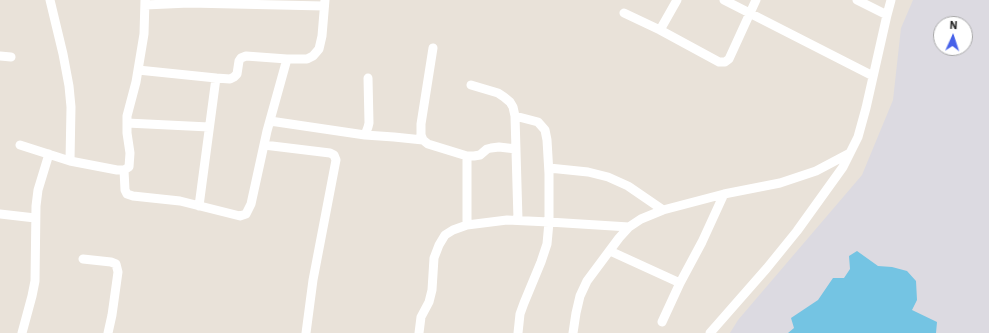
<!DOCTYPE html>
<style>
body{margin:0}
#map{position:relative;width:989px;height:333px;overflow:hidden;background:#e9e2d9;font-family:"IBM Plex Sans",sans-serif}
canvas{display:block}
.north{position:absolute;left:933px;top:16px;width:40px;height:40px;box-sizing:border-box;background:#fff;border:1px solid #a9a9a9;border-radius:50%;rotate:3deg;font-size:11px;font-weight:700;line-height:16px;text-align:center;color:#272727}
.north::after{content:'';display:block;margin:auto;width:14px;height:18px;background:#4661e9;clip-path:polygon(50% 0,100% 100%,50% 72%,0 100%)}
</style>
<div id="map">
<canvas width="989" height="333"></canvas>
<div class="north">N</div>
</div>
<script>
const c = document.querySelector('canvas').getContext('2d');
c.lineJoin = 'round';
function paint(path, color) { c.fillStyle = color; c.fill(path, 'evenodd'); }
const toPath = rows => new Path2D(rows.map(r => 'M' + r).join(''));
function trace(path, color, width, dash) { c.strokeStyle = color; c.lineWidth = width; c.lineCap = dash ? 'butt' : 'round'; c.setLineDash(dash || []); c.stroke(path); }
const industrial = toPath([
 [913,0,989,0,989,333,730,333,738,320,862,175,893,100,901,28],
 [941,24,965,24,965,48,941,48]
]);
const water = toPath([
 [857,251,878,266,892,267,907,271,916,281,917,300,912,310,937,322,936,333,788,333,794,328,791,318,818,300,833,278,844,278,850,269,849,256]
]);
const minor = toPath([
 [50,0,63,54,69,86,71,107,70,161],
 [724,0,873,76],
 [857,0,887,15],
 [145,5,189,3,324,6],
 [624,13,660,30,719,62,725,62,729,59,756,0],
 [660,30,677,0],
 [433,48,421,124,421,135,423,140,428,144,467,156,474,156,480,155,487,149,491,148,499,147,516,149],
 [0,56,11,57],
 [138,70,216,78,230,79,234,77,237,74,239,61,241,58,246,56,287,59,307,59,313,56,319,49,322,36,325,0],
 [471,85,498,93,504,97,510,102,513,107,515,116,518,220],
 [515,116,538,122,545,130,547,140,549,174,549,222,547,244,541,262,524,303,520,314,518,333],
 [270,121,365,135,394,137,423,140],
 [127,123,209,127],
 [365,135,368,127,369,123,368,78],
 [20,145,70,161,117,170,124,170,129,167,130,153,127,133,127,116,136,82,144,34,145,0],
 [264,145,330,153,334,155,336,160,313,280,306,333],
 [467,156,467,225],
 [549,168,588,172,608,177,628,186,663,210],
 [124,170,125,190,127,194,133,196,180,201,240,216,246,214,251,204,267,131,287,59],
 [199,206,216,78],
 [0,214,35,218],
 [610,251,680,283],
 [83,259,111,262,116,264,118,272,112,315,108,333],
 [662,322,680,283,702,242,724,194],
 [22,333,32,296,35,281,36,206,38,190,49,154],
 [419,333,421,317,429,302,432,290,434,258,439,245,445,235,453,230,467,225,507,220,549,222,629,227],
 [573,333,576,313,580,296,587,281,619,238,629,227,641,219,663,210,724,194,780,183,816,171,850,153],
 [710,333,767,268,797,231,843,167,858,137,866,108,887,15,891,0]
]);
paint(industrial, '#dcdae1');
paint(water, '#74c4e3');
trace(minor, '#fff', 9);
</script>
